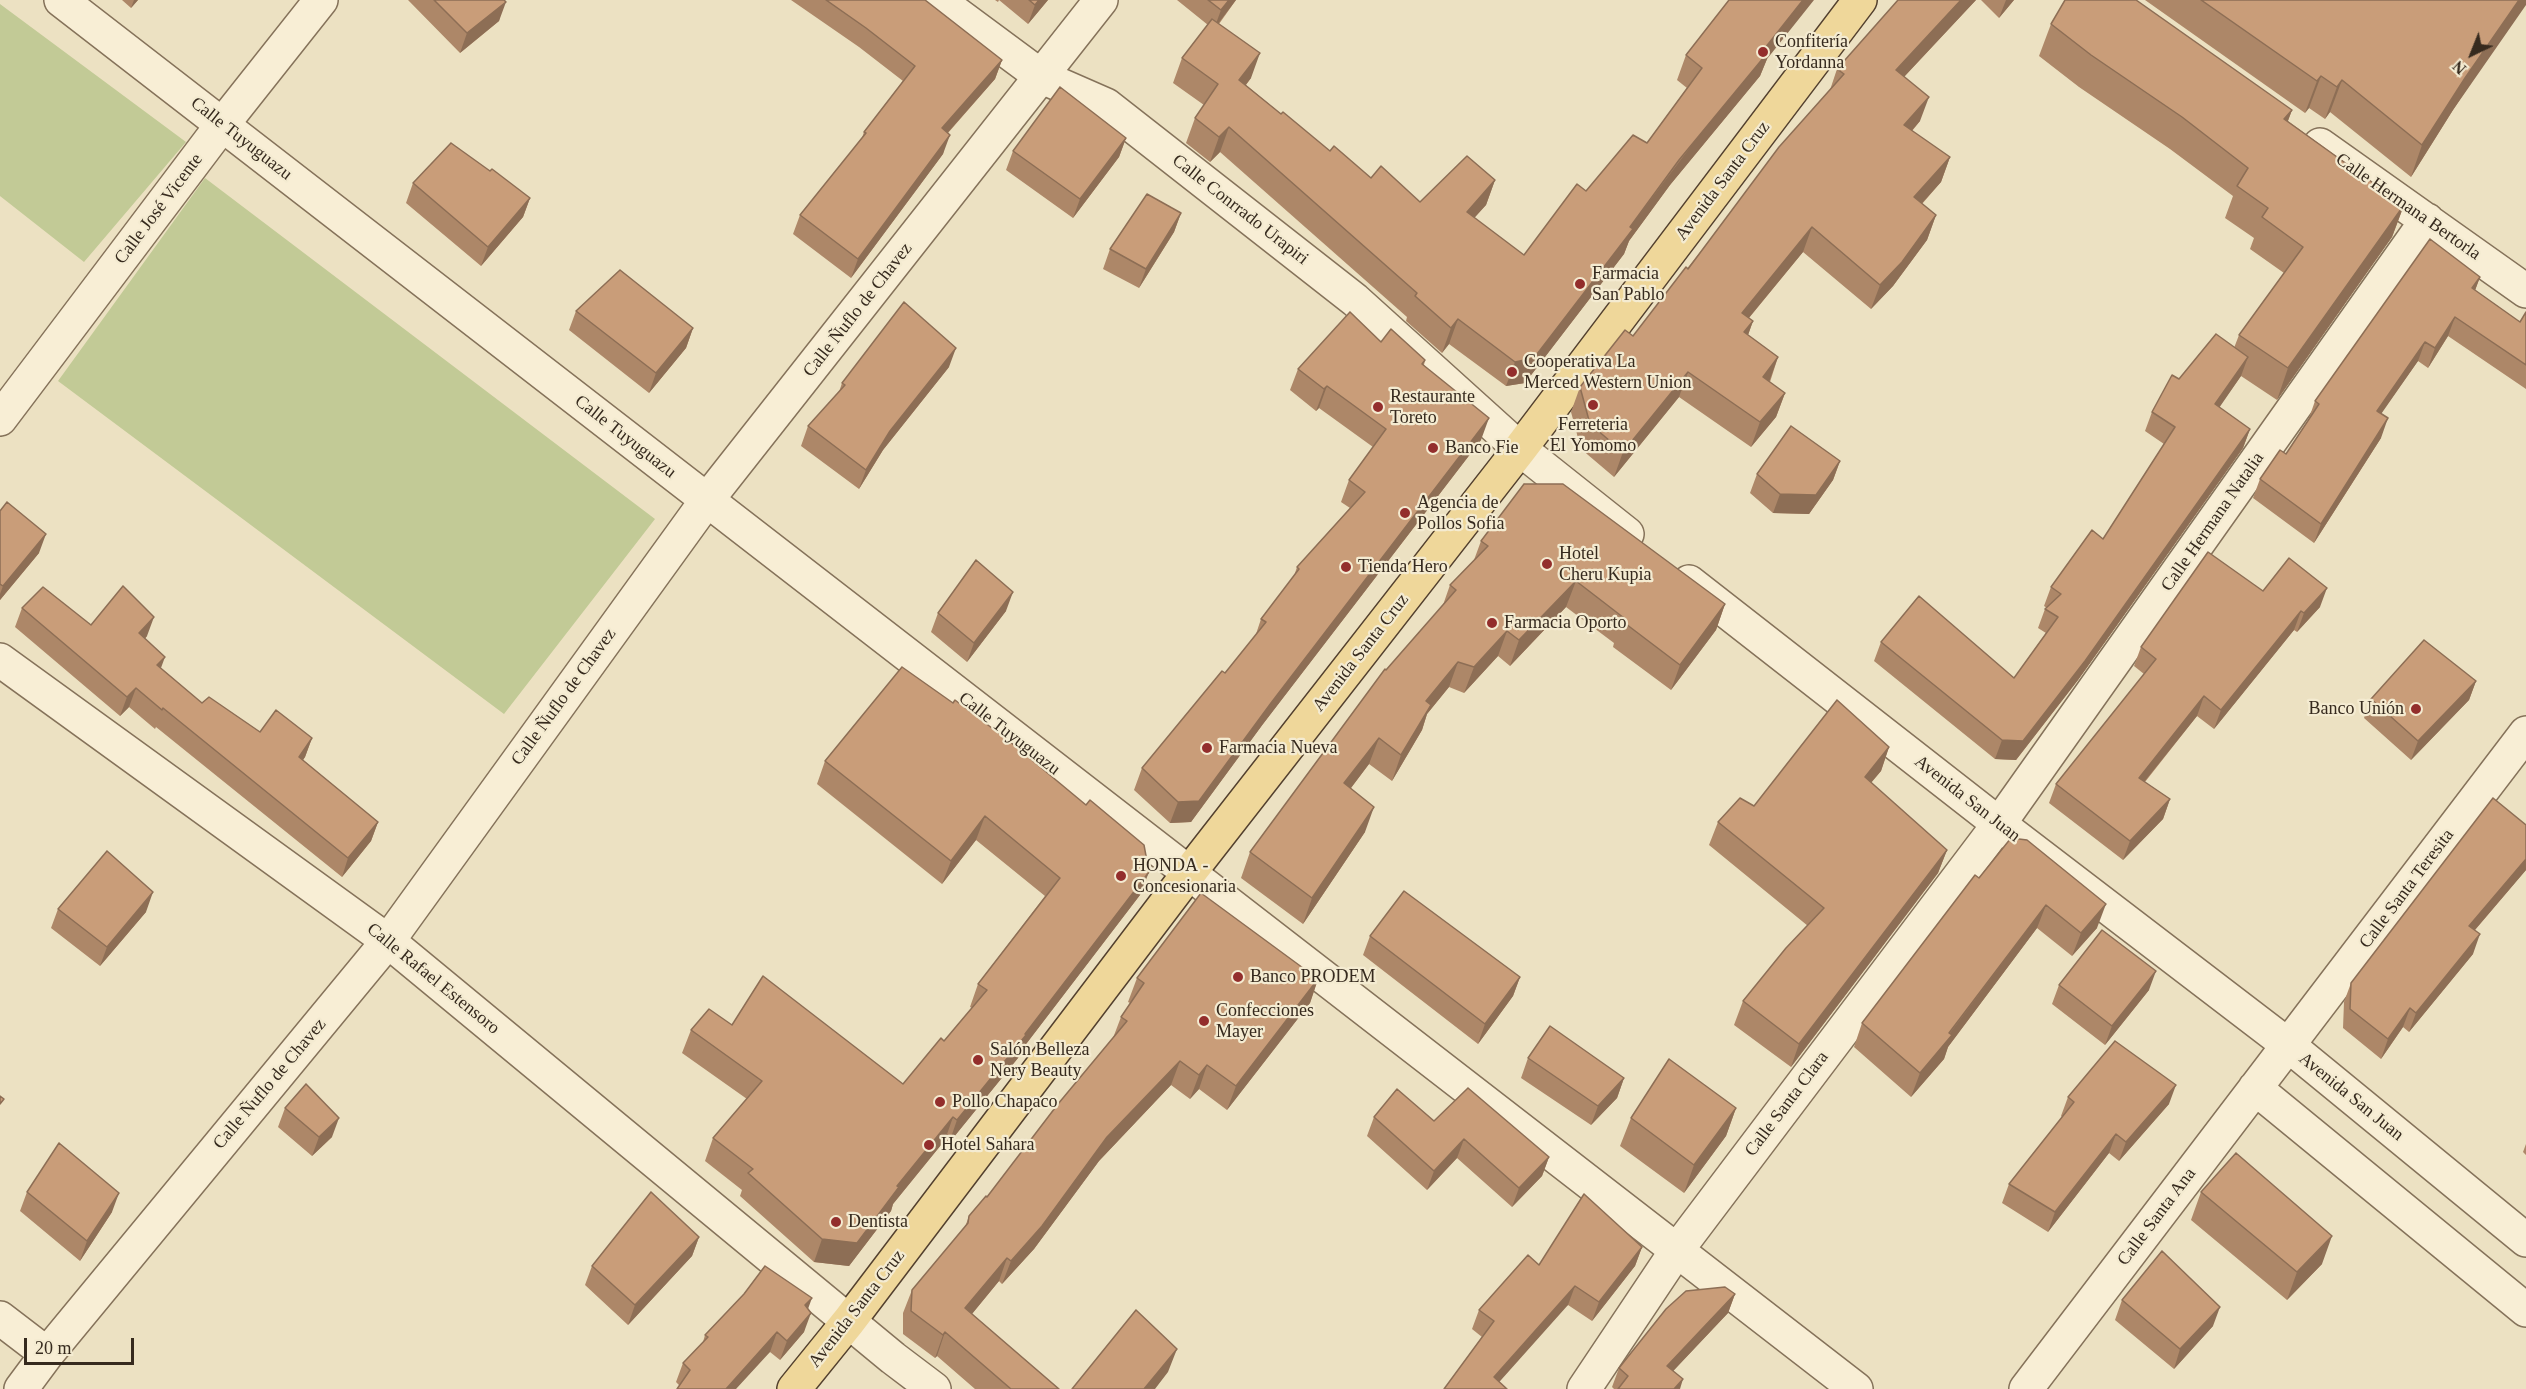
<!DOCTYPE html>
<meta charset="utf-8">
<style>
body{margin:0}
#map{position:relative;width:2526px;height:1389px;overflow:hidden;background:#ece1c2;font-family:"Times New Roman",serif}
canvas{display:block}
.north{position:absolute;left:2442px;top:24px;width:60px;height:60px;-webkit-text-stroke:4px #f4ebd1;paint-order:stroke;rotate:223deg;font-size:16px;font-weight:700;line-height:24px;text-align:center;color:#362a1e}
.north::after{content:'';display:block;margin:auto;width:21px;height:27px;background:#362a1e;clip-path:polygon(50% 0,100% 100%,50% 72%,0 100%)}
.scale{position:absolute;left:24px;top:1338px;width:110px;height:27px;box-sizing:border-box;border:3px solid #362a1e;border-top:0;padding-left:8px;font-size:18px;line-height:21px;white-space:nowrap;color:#362a1e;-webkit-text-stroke:4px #f4ebd1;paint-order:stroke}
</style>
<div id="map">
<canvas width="2526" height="1389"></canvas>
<div class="north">N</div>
<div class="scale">20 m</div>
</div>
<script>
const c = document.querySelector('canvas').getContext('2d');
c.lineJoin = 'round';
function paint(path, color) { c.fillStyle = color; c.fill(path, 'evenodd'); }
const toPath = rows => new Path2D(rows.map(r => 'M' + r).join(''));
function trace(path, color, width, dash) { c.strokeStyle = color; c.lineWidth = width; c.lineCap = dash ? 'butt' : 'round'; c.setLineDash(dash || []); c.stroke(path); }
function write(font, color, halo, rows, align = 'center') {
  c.font = font + ' "Times New Roman",serif'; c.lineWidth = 4.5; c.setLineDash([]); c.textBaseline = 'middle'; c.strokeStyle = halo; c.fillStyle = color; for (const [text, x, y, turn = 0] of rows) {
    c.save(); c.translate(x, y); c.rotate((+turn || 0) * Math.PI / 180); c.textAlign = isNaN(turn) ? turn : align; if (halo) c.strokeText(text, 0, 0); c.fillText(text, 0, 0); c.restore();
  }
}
const green = toPath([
 [0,4,186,142,84,262,0,196],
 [205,178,655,519,504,714,58,381]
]);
const minor = toPath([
 [61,0,1856,1389],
 [2320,145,2526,291],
 [0,660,388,941,893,1358,934,1389],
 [0,1318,47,1354],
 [21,1389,47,1354,388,941,707,500,1101,0],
 [1584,1389,1677,1250,1999,824,2427,220]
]);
const tertiary = toPath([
 [938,0,1042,77,1106,105,1355,300,1520,449,1627,534],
 [0,419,222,125,321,0],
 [1689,582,1999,824,2288,1045,2526,1240],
 [2255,1088,2526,1310],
 [2026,1389,2526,733]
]);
const primary = toPath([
 [794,1389,849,1321,1189,873,1520,449,1860,0]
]);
const wall = toPath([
 [122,0,138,0,131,8],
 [408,0,504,0,499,21,460,53],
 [791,0,925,0,1002,60,995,79,948,133,943,154,851,278,793,234,800,215,862,138,864,132,903,81,859,47],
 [995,0,1048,0,1028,24,999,0,998,2],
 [1177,0,1236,0,1219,24,1251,78,1246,85,1281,114,1330,151,1371,178,1420,202,1495,180,1486,205,1474,218,1524,255,1586,191,1647,143,1687,88,1677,80,1686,55,1767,59,1760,76,1670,185,1629,241,1624,254,1525,383,1506,386,1449,344,1442,353,1406,321,1407,317,1220,152,1210,162,1186,143,1195,118,1204,105,1173,83,1182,58,1208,25],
 [1898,0,1976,0,1904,77,1920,121,1912,131,1950,157,1941,182,1922,204,1936,215,1927,240,1893,286,1871,309,1803,252,1749,318,1753,321,1748,335,1778,357,1770,382,1785,393,1776,417,1751,447,1679,397,1614,477,1581,449,1571,412,1580,387,1633,336,1830,90,1837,69],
 [1981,0,2014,0,1999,18],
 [2145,0,2526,0,2453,110,2411,177,2330,112,2325,119,2309,108,2305,113],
 [2051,24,2292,110,2288,121,2404,205,2392,237,2277,400,2241,376,2219,407,2250,429,2243,448,2078,680,2016,760,1995,759,1874,661,1881,642,2014,678,2046,633,2038,628,2045,609,2047,608,2044,606,2051,587,2103,539,2164,444,2145,431,2152,412,2179,379,2234,348,2239,335,2284,273,2250,249,2254,238,2225,218,2233,196,2170,149,2079,87,2039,56],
 [1126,138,1119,157,1073,218,1006,170,1013,151],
 [413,183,530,198,523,217,481,266,406,203],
 [1181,213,1174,232,1139,288,1103,269,1110,249],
 [2480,277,2475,290,2520,322,2526,312,2526,389,2448,336,2428,368,2418,361,2381,413,2381,438,2314,543,2253,498,2260,479,2286,454,2308,421,2315,401],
 [576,311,693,328,686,348,649,393,569,330],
 [1381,342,1425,360,1424,365,1481,440,1263,724,1191,822,1170,823,1134,790,1142,768,1225,673,1255,637,1261,619,1294,576,1297,567,1350,508,1341,502,1349,480,1373,447,1319,408,1316,411,1290,390,1298,369],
 [949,367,883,450,859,489,801,446,808,426,839,392,842,383],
 [1840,461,1833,480,1809,514,1773,513,1750,493,1757,474],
 [0,511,39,553,0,600],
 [1481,541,1725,604,1716,630,1671,690,1613,647,1614,643,1566,607,1510,666,1498,656,1464,693,1449,687,1427,714,1422,730,1392,781,1369,764,1351,788,1365,832,1303,924,1241,878,1250,852,1386,670,1443,605,1450,585,1474,560],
 [2263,591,2320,607,2297,632,2294,630,2214,729,2197,716,2145,782,2170,799,2163,819,2123,860,2049,803,2056,784,2144,674,2134,666,2141,647],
 [22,608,91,625,147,636,145,639,161,668,202,703,260,732,312,738,305,757,303,760,378,822,371,841,342,877,156,727,155,729,129,707,120,716,15,627],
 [1006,611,967,662,931,632,938,613],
 [902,667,1140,895,1020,1052,1018,1058,949,1143,945,1140,893,1204,891,1211,849,1266,814,1262,740,1196,742,1190,705,1161,713,1138,747,1099,682,1053,691,1030,732,1025,903,1084,944,1041,972,1008,970,1007,978,984,1045,896,976,840,942,884,817,784,825,761],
 [2476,681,2469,700,2411,760,2364,718,2371,699],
 [1889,747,1881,771,1871,783,1947,850,1938,873,1791,1067,1734,1025,1743,1001,1808,926,1709,845,1718,822],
 [2526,825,2526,870,2475,930,2473,954,2409,1032,2403,1027,2381,1059,2343,1028,2344,1002,2351,983],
 [2011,838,2097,928,2072,956,2037,928,1948,1047,1944,1059,1911,1097,1854,1047,1862,1023],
 [58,909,146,912,100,966,51,928],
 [1370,936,1520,977,1513,996,1478,1044,1363,955],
 [1137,978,1318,979,1310,1003,1227,1110,1199,1089,1190,1099,1171,1085,1099,1161,1034,1249,1002,1284,999,1281,972,1314,1059,1389,975,1389,937,1356,935,1358,903,1334,903,1313,912,1290,965,1227,969,1216,987,1197,1113,1038,1121,1017,1130,1003,1128,1002],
 [2059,985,2149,990,2105,1045,2052,1004],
 [1528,1058,1624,1078,1617,1098,1591,1125,1521,1078],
 [2068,1097,2169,1104,2119,1161,2109,1153,2048,1232,2002,1203,2009,1184,2062,1117,2061,1116],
 [285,1108,332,1137,312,1156,278,1127],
 [1736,1108,1726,1136,1684,1193,1620,1146,1631,1118],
 [1374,1117,1434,1121,1549,1157,1542,1176,1512,1207,1457,1158,1427,1190,1367,1136],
 [2526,1144,2526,1155,2523,1152],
 [27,1192,112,1212,80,1261,20,1211],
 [2201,1192,2322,1264,2287,1300,2191,1220],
 [699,1237,692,1256,628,1325,585,1285,592,1266],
 [1642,1247,1635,1266,1592,1321,1568,1305,1444,1389,1482,1337,1472,1329,1479,1310,1539,1265],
 [744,1294,808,1309,804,1332,780,1360,770,1352,679,1385,676,1382,683,1363,703,1342,705,1335],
 [1735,1294,1728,1313,1673,1371,1680,1389,1614,1389,1612,1387,1619,1368],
 [2122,1300,2213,1326,2174,1369,2115,1320]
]);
const shadedWall = toPath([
 [134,0,138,0,131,8],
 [1039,0,1048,0,1028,24,1035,5],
 [1229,0,1236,0,1214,29,1221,10],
 [1803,0,1814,0,1767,59,1760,76,1670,185,1629,241,1624,254,1525,383,1506,386,1515,362,1630,227,1765,48],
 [1961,0,1976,0,1887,95,1896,70],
 [2006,0,2014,0,1999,18],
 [2519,0,2526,0,2526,5,2453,110,2411,177,2422,145,2465,78],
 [506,2,499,21,460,53,467,33],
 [1260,53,1251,78,1230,105,1239,80],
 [1002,60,995,79,935,147,942,128],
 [2321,76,2309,108,2305,113,2317,81],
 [2342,80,2330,112,2325,119,2337,87],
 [1929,97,1920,121,1895,150,1904,125],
 [2292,110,2280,141,2284,119],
 [1229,127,1220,152,1210,162,1219,137],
 [950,135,943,154,851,278,858,259],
 [1126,138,1119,157,1073,218,1080,199],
 [1950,157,1941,182,1905,222,1914,197],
 [1495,180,1486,205,1457,237,1467,212],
 [530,198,523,217,481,266,488,247],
 [2404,205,2392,237,2277,400,2288,368],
 [1181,213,1174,232,1139,288,1146,269],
 [1936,215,1927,240,1893,286,1871,309,1880,285],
 [1812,227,1803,252,1733,337,1742,313],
 [2480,277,2473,296,2472,288],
 [2455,317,2448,336,2428,368,2435,348],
 [1458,319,1449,344,1442,353,1451,328],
 [1753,321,1744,346,1744,332],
 [693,328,686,348,649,393,656,373],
 [2425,342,2418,361,2370,430,2377,411],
 [956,348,949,367,883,450,859,489,866,470,890,431],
 [1778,357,1769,382,1763,377],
 [2248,357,2241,376,2208,424,2215,404],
 [1688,372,1679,397,1614,477,1623,452],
 [1327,386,1319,408,1316,411,1324,389],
 [1785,393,1776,417,1751,447,1760,422],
 [1489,418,1481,440,1263,724,1191,822,1170,823,1178,802,1271,703],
 [2388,418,2381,438,2314,543,2321,524],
 [2250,429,2243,448,2078,680,2016,760,1995,759,2002,740],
 [1840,461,1833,480,1809,514,1773,513,1780,494],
 [46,534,39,553,0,600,0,594,3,586],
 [1576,581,1566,607,1510,666,1519,640],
 [2327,588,2320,607,2297,632,2304,613],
 [1013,592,1006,611,967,662,974,643],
 [1725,604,1716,630,1671,690,1680,665],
 [2301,611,2294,630,2214,729,2221,710],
 [154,617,147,636,132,652,139,633],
 [1507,631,1498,656,1464,693,1474,667],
 [165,657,158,676,157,665],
 [1458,662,1449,687,1427,714,1422,730,1392,781,1401,755,1426,701],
 [2476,681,2469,700,2411,760,2418,741],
 [136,688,129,707,120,716,127,697],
 [2204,696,2197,716,2132,797,2139,778],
 [312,738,305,757,292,776,299,757],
 [1379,738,1369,764,1335,809,1344,783],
 [1889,747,1881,771,1856,800,1865,777],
 [2170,799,2163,819,2123,860,2130,841],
 [1374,807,1365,832,1303,924,1312,898],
 [985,816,976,840,942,884,951,861],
 [378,822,371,841,342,877,348,858],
 [1947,850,1938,873,1791,1067,1799,1044],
 [2526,859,2526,870,2462,945,2469,926],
 [1149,872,1140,895,1020,1052,1018,1058,949,1143,957,1120,1025,1034],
 [153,892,146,912,100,966,107,947],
 [2106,904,2097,928,2072,956,2081,933],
 [2046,905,2037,928,1948,1047,1944,1059,1911,1097,1920,1073],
 [2480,934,2473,954,2409,1032,2416,1013],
 [2156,971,2149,990,2105,1045,2112,1026],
 [1520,977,1513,996,1478,1044,1485,1024],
 [1318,979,1310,1003,1227,1110,1236,1086],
 [2410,1008,2403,1027,2381,1059,2388,1039],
 [1180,1061,1171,1085,1099,1161,1034,1249,1002,1284,1011,1261,1107,1137],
 [1207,1065,1199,1089,1190,1099,1199,1075],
 [1624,1078,1617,1098,1591,1125,1598,1106],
 [2176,1085,2169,1104,2119,1161,2126,1142],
 [1736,1108,1726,1136,1684,1193,1694,1165],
 [953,1117,945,1140,893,1204,891,1211,849,1266,814,1262,822,1239,897,1186],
 [339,1118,332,1137,312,1156,319,1137],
 [2116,1134,2109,1153,2048,1232,2055,1212],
 [1464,1139,1457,1158,1427,1190,1434,1171],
 [1549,1157,1542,1176,1512,1207,1519,1188],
 [119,1193,112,1212,80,1261,87,1241],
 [2332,1236,2322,1264,2287,1300,2297,1272],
 [699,1237,692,1256,628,1325,635,1305],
 [1642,1247,1635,1266,1592,1321,1599,1302],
 [1007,1258,999,1281,957,1332,965,1308],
 [1575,1286,1568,1305,1493,1389,1494,1377],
 [1735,1294,1728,1313,1660,1385,1667,1366],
 [812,1298,805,1317,805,1305],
 [2220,1307,2213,1326,2174,1369,2180,1349],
 [811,1313,804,1332,780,1360,787,1341],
 [777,1332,770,1352,736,1389,726,1389],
 [945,1332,937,1356,935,1358,943,1335],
 [1177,1349,1168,1372,1155,1389,1144,1389],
 [1683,1379,1680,1389,1674,1389]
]);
const building = toPath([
 [434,0,504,0,506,2,467,33,434,0],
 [826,0,925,0,1002,60,942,128,950,135,858,259,800,215,866,133,864,132,915,66,866,28,826,0],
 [1029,0,1039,0,1035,5,1029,0],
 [1208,0,1229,0,1221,10,1208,0],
 [1729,0,1803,0,1765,48,1769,51,1679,160,1630,227,1633,229,1534,358,1515,362,1458,319,1451,328,1415,296,1417,293,1229,127,1219,137,1195,118,1218,84,1182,58,1212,19,1260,53,1239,80,1281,114,1283,112,1330,151,1334,146,1371,178,1381,166,1420,202,1467,156,1495,180,1467,212,1524,255,1577,184,1586,191,1633,135,1647,143,1702,68,1686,55,1729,0],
 [1898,0,1961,0,1896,70,1929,97,1904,125,1950,157,1914,197,1936,215,1902,262,1880,285,1812,227,1742,313,1753,321,1744,332,1778,357,1763,377,1785,393,1760,422,1688,372,1623,452,1590,424,1580,387,1625,330,1633,336,1686,267,1688,269,1779,147,1844,74,1837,69,1898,0],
 [2065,0,2136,0,2292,110,2284,119,2404,205,2288,368,2239,335,2303,247,2262,217,2268,208,2237,186,2248,168,2182,117,2091,55,2051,24,2065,0],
 [2201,0,2519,0,2465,78,2422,145,2342,80,2337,87,2321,76,2317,81,2201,0],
 [1060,87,1126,138,1080,199,1013,151,1060,87],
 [451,143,490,171,492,169,530,198,488,247,413,183,451,143],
 [1147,194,1181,213,1146,269,1110,249,1147,194],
 [2430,239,2480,277,2472,288,2520,322,2526,312,2526,365,2455,317,2435,348,2425,342,2377,411,2388,418,2321,524,2260,479,2280,450,2286,454,2319,404,2315,401,2430,239],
 [620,270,693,328,656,373,576,311,620,270],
 [904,302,956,348,890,431,866,470,808,426,845,385,842,383,904,302],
 [1350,312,1381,342,1391,329,1425,360,1422,364,1489,418,1271,703,1199,801,1178,802,1142,768,1222,671,1225,673,1266,622,1261,619,1299,569,1297,567,1365,492,1349,480,1386,429,1327,386,1324,389,1298,369,1350,312],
 [2216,334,2248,357,2215,404,2250,429,2085,661,2023,741,2002,740,1881,642,1919,596,2014,678,2058,617,2045,609,2061,594,2051,587,2092,530,2103,539,2175,427,2152,412,2172,375,2179,379,2216,334],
 [1791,426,1840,461,1816,495,1780,494,1757,474,1791,426],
 [1524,484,1563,484,1725,604,1680,665,1622,621,1624,618,1576,581,1519,640,1507,631,1474,667,1458,662,1426,701,1431,705,1401,755,1379,738,1344,783,1374,807,1312,898,1250,852,1385,669,1386,670,1456,590,1450,585,1488,546,1481,541,1524,484],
 [7,502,46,534,3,586,0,584,0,511,7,502],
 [2208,552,2263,591,2289,558,2327,588,2304,613,2301,611,2221,710,2204,696,2139,778,2170,799,2130,841,2056,784,2156,659,2141,647,2208,552],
 [976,560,1013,592,974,643,938,613,976,560],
 [123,586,154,617,139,633,165,657,157,665,202,703,209,697,260,732,276,710,312,738,299,757,378,822,348,858,163,708,162,710,136,688,127,697,22,608,43,587,91,625,123,586],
 [2424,640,2476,681,2418,741,2371,699,2424,640],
 [902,667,953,703,955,700,1009,741,1086,805,1090,800,1144,845,1149,872,1025,1034,1026,1035,957,1120,953,1117,897,1186,899,1187,857,1243,822,1239,748,1173,753,1169,713,1138,762,1081,691,1030,709,1009,732,1025,763,976,903,1084,941,1038,944,1041,987,990,978,984,1060,878,985,816,951,861,825,761,902,667],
 [1837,700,1889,747,1865,777,1947,850,1799,1044,1743,1001,1786,948,1824,908,1718,822,1740,798,1754,806,1837,700],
 [2493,798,2526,825,2526,859,2469,926,2480,934,2416,1013,2410,1008,2388,1039,2350,1009,2351,983,2493,798],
 [2011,838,2027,840,2106,904,2081,933,2046,905,1949,1033,1952,1035,1920,1073,1862,1023,1975,875,1979,878,2011,838],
 [107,851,153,892,107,947,58,909,107,851],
 [1404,891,1520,977,1485,1024,1370,936,1404,891],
 [1201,893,1318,979,1236,1086,1207,1065,1199,1075,1180,1061,1107,1137,1042,1226,1011,1261,1007,1258,965,1308,1059,1389,1011,1389,945,1332,943,1335,911,1311,912,1290,968,1223,969,1216,986,1196,987,1197,1058,1104,1127,1021,1121,1017,1144,983,1137,978,1201,893],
 [2102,930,2156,971,2112,1026,2059,985,2102,930],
 [1550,1026,1624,1078,1598,1106,1528,1058,1550,1026],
 [2115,1041,2176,1085,2126,1142,2116,1134,2055,1212,2009,1184,2074,1102,2068,1097,2115,1041],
 [1669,1059,1736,1108,1694,1165,1631,1118,1669,1059],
 [306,1084,339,1118,319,1137,285,1108,306,1084],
 [1468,1088,1549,1157,1519,1188,1464,1139,1434,1171,1374,1117,1397,1089,1434,1121,1468,1088],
 [0,1096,4,1099,0,1104,0,1096],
 [59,1143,119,1193,87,1241,27,1192,59,1143],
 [2236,1153,2332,1236,2297,1272,2201,1192,2236,1153],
 [651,1192,699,1237,635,1305,592,1266,651,1192],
 [1584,1194,1642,1247,1599,1302,1575,1286,1494,1377,1507,1389,1444,1389,1494,1321,1479,1310,1528,1255,1539,1265,1584,1194],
 [2162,1251,2220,1307,2180,1349,2122,1300,2162,1251],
 [765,1266,812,1298,805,1305,811,1313,787,1341,777,1332,726,1389,677,1389,690,1370,683,1363,708,1337,705,1335,744,1294,765,1266],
 [1725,1287,1735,1294,1667,1366,1683,1379,1674,1389,1618,1389,1628,1376,1619,1368,1666,1309,1686,1291,1725,1287],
 [1136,1310,1177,1349,1144,1389,1072,1389,1136,1310]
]);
const markers = [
 [1763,52,6,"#932e2c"],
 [1580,284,6,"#932e2c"],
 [1512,372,6,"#932e2c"],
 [1593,405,6,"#932e2c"],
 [1378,407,6,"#932e2c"],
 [1433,448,6,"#932e2c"],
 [1405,513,6,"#932e2c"],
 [1547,564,6,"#932e2c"],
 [1346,567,6,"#932e2c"],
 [1492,623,6,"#932e2c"],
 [2416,709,6,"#932e2c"],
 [1207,748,6,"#932e2c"],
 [1121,876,6,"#932e2c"],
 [1238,977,6,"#932e2c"],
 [1204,1021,6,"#932e2c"],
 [978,1060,6,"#932e2c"],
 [940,1102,6,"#932e2c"],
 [929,1145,6,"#932e2c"],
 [836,1222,6,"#932e2c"]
];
const poiNames = [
 ["Confitería",1775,42],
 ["Yordanna",1775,63],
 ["Farmacia",1592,274],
 ["San Pablo",1592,295],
 ["Cooperativa La",1524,362],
 ["Merced Western Union",1524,383],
 ["Restaurante",1390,397],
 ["Toreto",1390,418],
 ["Ferreteria",1593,425,"center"],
 ["El Yomomo",1593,446,"center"],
 ["Banco Fie",1445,448],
 ["Agencia de",1417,503],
 ["Pollos Sofia",1417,524],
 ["Hotel",1559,554],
 ["Cheru Kupia",1559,575],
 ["Tienda Hero",1358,567],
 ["Farmacia Oporto",1504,623],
 ["Banco Unión",2404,709,"right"],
 ["Farmacia Nueva",1219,748],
 ["HONDA -",1133,866],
 ["Concesionaria",1133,887],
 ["Banco PRODEM",1250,977],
 ["Confecciones",1216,1011],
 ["Mayer",1216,1032],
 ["Salón Belleza",990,1050],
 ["Nery Beauty",990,1071],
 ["Pollo Chapaco",952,1102],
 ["Hotel Sahara",941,1145],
 ["Dentista",848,1222]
];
const streetNames = [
 ["Calle Tuyuguazu",241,139,38],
 ["Avenida Santa Cruz",1723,181,-53],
 ["Calle Hermana Bertorla",2408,207,35],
 ["Calle José Vicente",159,209,-53],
 ["Calle Conrrado Urapiri",1240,210,38],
 ["Calle Ñuflo de Chavez",858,310,-52],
 ["Calle Tuyuguazu",625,437,38],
 ["Calle Hermana Natalia",2213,522,-55],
 ["Avenida Santa Cruz",1361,653,-52],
 ["Calle Ñuflo de Chavez",564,697,-54],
 ["Calle Tuyuguazu",1009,734,38],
 ["Avenida San Juan",1967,799,38],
 ["Calle Santa Teresita",2407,889,-53],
 ["Calle Rafael Estensoro",433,979,39],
 ["Calle Ñuflo de Chavez",270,1084,-50],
 ["Avenida San Juan",2351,1097,39],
 ["Calle Santa Clara",1787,1104,-53],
 ["Calle Santa Ana",2157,1217,-53],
 ["Avenida Santa Cruz",857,1309,-52]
];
paint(green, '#c2ca96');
trace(minor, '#85725a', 36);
trace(tertiary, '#85725a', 36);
trace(primary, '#53402e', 36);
trace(minor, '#f8eed5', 33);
trace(tertiary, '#f8eed5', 33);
trace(primary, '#efd79a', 33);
paint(wall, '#ad8768');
paint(shadedWall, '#8d6e55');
paint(building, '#c99d79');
trace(building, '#8d6e55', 1.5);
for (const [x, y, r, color] of markers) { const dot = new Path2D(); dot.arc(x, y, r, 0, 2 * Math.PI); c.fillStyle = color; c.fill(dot); trace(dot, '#f4ebd1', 2); }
write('18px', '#362a1e', '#f4ebd1', poiNames, 'left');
write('18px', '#362a1e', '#f4ebd1', streetNames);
</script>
